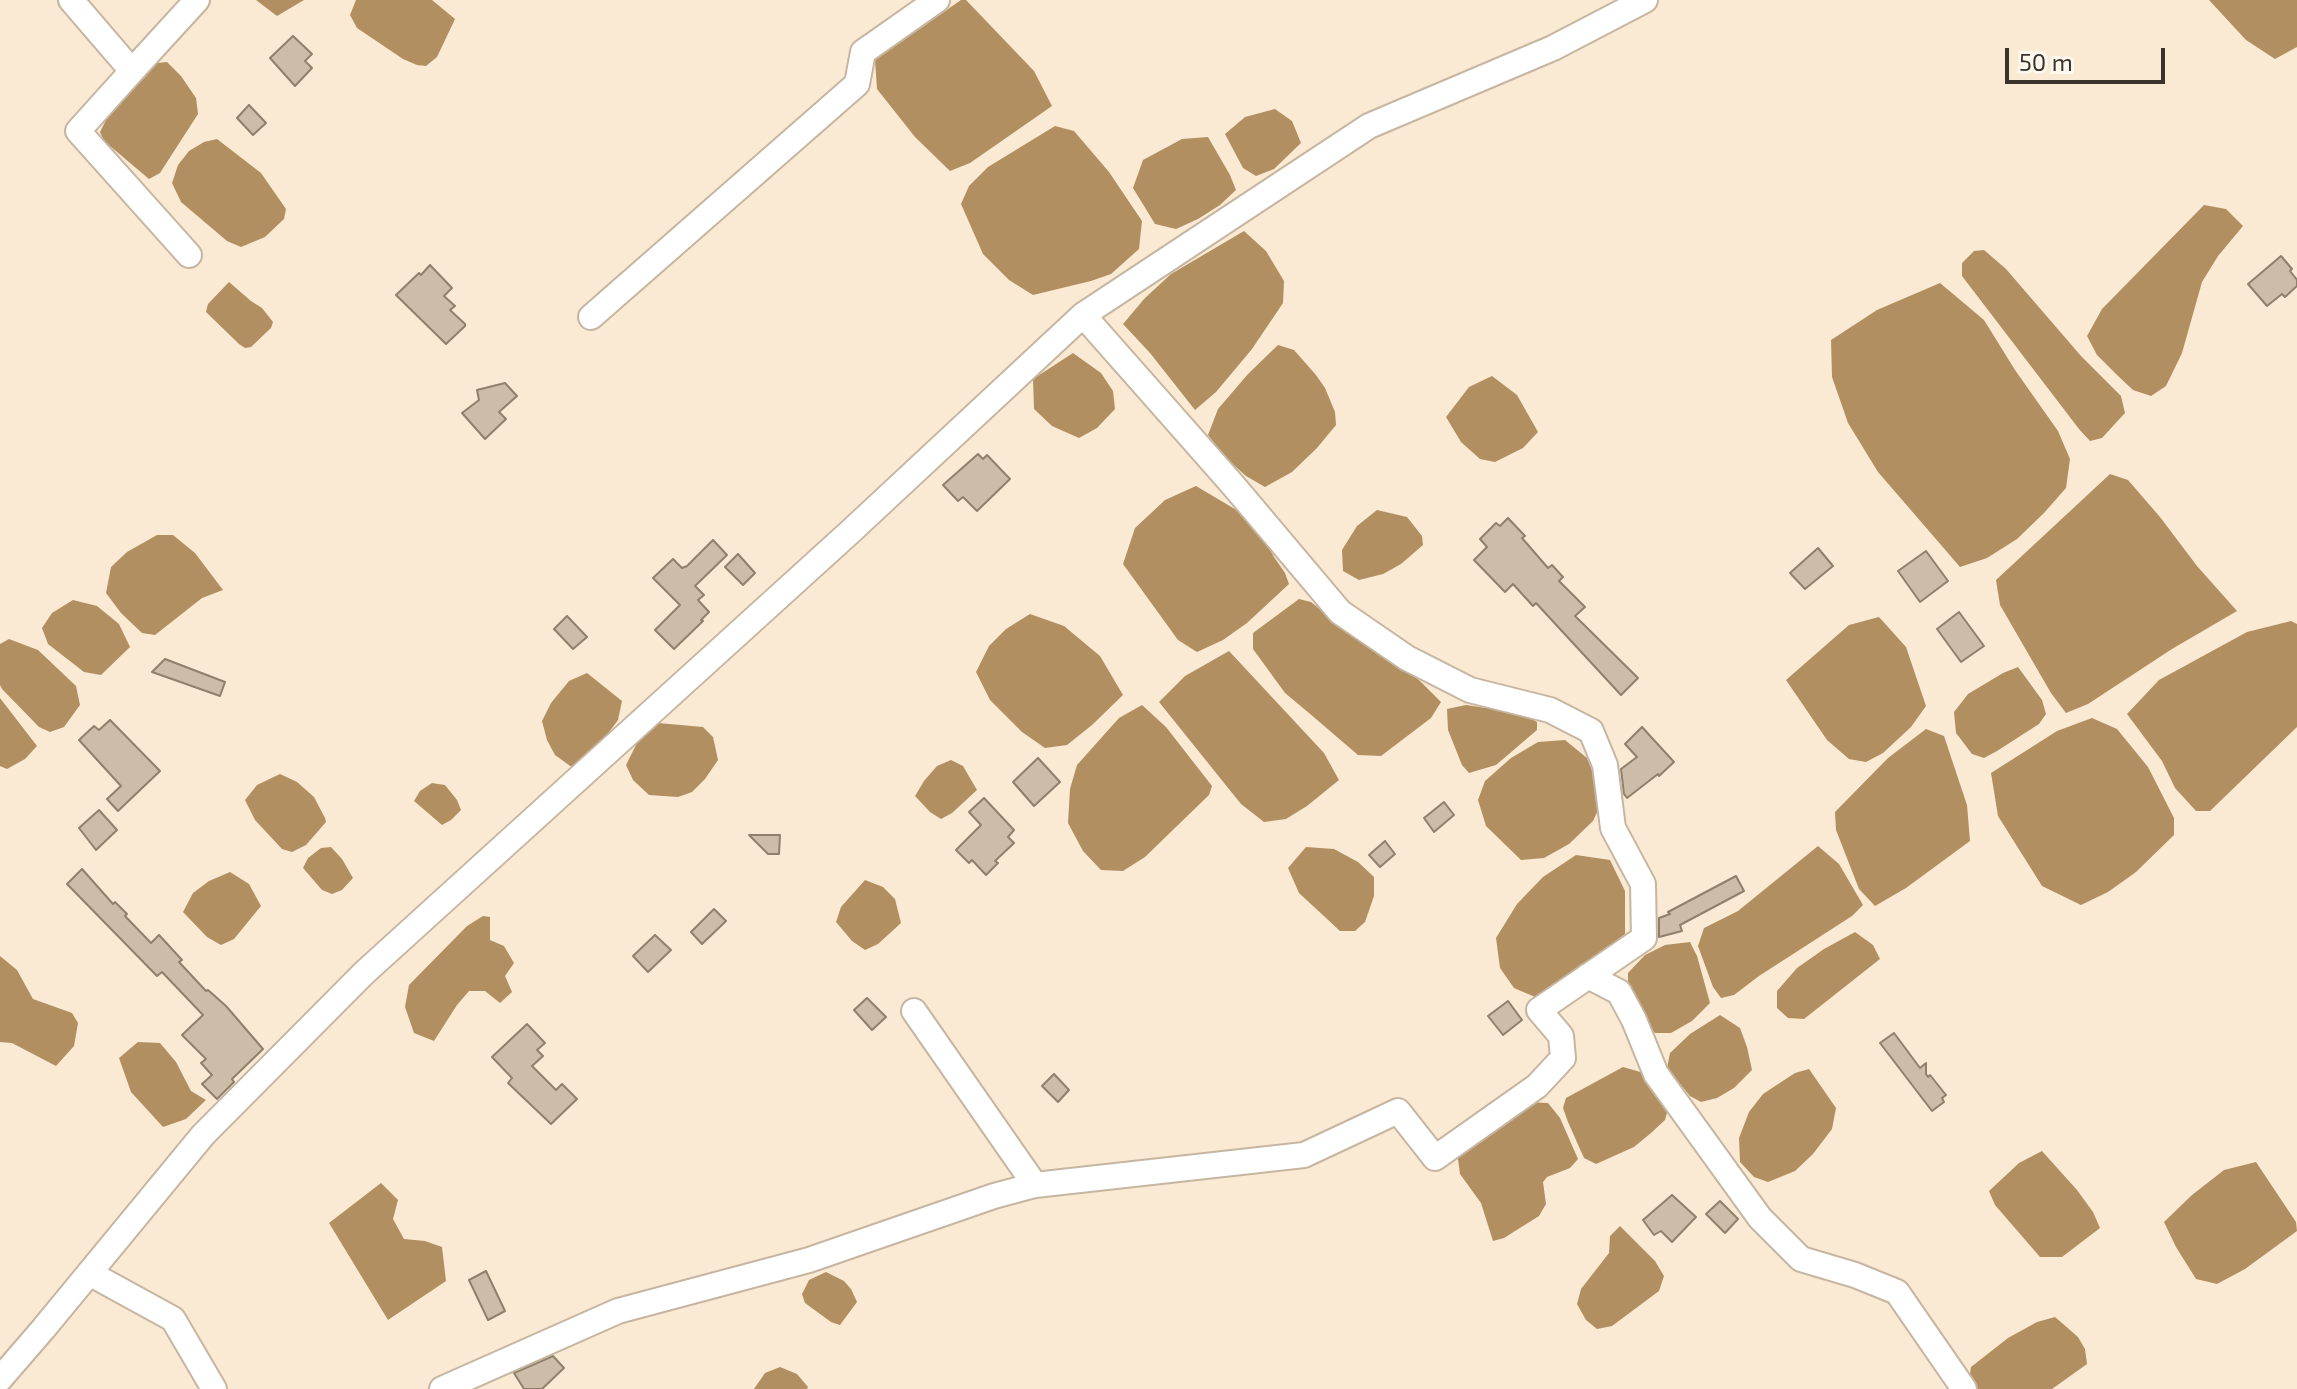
<!DOCTYPE html>
<style>
body{margin:0}
#map{position:relative;width:2297px;height:1389px;overflow:hidden;background:#fae9d3;font-family:"Exo 2",sans-serif}
canvas{display:block}
.scale{position:absolute;left:2005px;top:48px;width:160px;height:36px;box-sizing:border-box;border:4px solid #3a332b;border-top:0;padding-left:10px;font-size:24px;line-height:28px;white-space:nowrap;color:#3a332b;-webkit-text-stroke:6px #fff8ef;paint-order:stroke}
</style>
<div id="map">
<canvas width="2297" height="1389"></canvas>
<div class="scale">50 m</div>
</div>
<script>
const c = document.querySelector('canvas').getContext('2d');
c.lineJoin = 'round';
function paint(path, color) { c.fillStyle = color; c.fill(path, 'evenodd'); }
const toPath = rows => new Path2D(rows.map(r => 'M' + r).join(''));
function trace(path, color, width, dash) { c.strokeStyle = color; c.lineWidth = width; c.lineCap = dash ? 'butt' : 'round'; c.setLineDash(dash || []); c.stroke(path); }
const water = toPath([
 [256,0,304,0,277,16],
 [356,0,432,0,455,19,437,57,426,66,417,65,403,59,357,28,350,15],
 [961,0,966,0,1034,71,1052,106,970,163,950,171,915,137,877,89,875,60],
 [2209,0,2297,0,2297,47,2275,59,2246,40],
 [167,62,181,76,196,98,198,114,160,173,149,179,104,141,100,132,110,112,148,64],
 [1275,109,1292,121,1301,143,1274,169,1256,176,1243,168,1225,134,1245,117],
 [1055,126,1074,131,1109,172,1142,221,1139,249,1111,274,1091,281,1033,295,1009,280,983,254,961,204,969,186,988,167],
 [1208,137,1230,175,1236,190,1220,205,1198,219,1176,229,1155,224,1133,188,1143,160,1182,139],
 [217,139,261,173,286,209,284,219,265,237,241,247,227,241,181,202,172,183,178,165,189,151,204,142],
 [2204,205,2226,209,2243,226,2218,256,2202,282,2182,353,2166,386,2151,396,2133,390,2117,375,2097,355,2087,336,2102,309],
 [1244,231,1266,251,1284,281,1283,303,1252,349,1216,392,1195,410,1150,353,1123,324,1145,298,1171,274],
 [1984,250,2006,269,2081,356,2121,396,2125,413,2102,438,2090,441,2079,429,1962,276,1962,263,1974,251],
 [229,282,251,301,262,308,273,322,271,328,251,347,245,348,239,344,206,312,208,304],
 [1940,283,1984,320,2015,370,2058,431,2070,459,2066,488,2044,513,2017,539,1987,558,1960,567,1878,472,1848,423,1832,377,1831,340,1877,310],
 [1278,345,1294,350,1316,375,1325,388,1335,412,1336,425,1317,448,1292,472,1265,487,1246,476,1227,459,1208,435,1218,409,1248,374],
 [1073,353,1101,373,1113,391,1115,409,1097,428,1079,438,1052,426,1034,409,1033,379],
 [1492,376,1517,395,1538,432,1523,448,1495,462,1480,459,1461,442,1446,417,1469,387],
 [2110,474,2128,480,2160,517,2197,566,2237,611,2172,649,2088,704,2066,713,2051,693,2000,605,1996,580],
 [1196,486,1255,521,1274,557,1285,573,1289,584,1247,623,1223,640,1197,652,1178,640,1123,564,1135,528,1165,500],
 [1377,510,1407,517,1422,536,1423,545,1401,564,1383,574,1359,580,1343,571,1342,550,1357,526],
 [157,535,173,535,195,553,223,590,202,598,155,635,142,633,121,613,106,593,111,567,127,552],
 [1299,599,1311,602,1344,629,1382,652,1420,681,1441,702,1431,718,1381,756,1358,755,1309,713,1285,693,1253,649,1253,633],
 [73,600,97,606,119,624,130,647,101,675,84,672,48,644,42,628,52,613],
 [1030,614,1064,626,1100,656,1123,695,1092,725,1067,745,1045,748,1022,732,990,700,976,672,989,646,1006,629],
 [1879,617,1906,647,1926,706,1911,727,1883,753,1866,762,1849,759,1827,740,1786,680,1849,625],
 [2291,621,2297,624,2297,727,2210,811,2196,811,2175,788,2162,761,2127,714,2159,680,2247,632],
 [9,639,38,650,76,686,80,705,64,727,50,732,39,727,2,689,0,685,0,644],
 [1229,651,1324,753,1339,780,1307,806,1286,819,1264,822,1241,804,1159,702,1185,676],
 [2018,667,2042,700,2046,714,2039,724,1997,751,1984,758,1972,754,1956,733,1954,712,1968,694,2003,673],
 [587,673,622,701,618,720,587,762,573,768,555,755,547,740,542,721,551,703,569,681],
 [0,698,37,746,25,759,7,769,0,766],
 [1142,705,1166,727,1212,786,1209,795,1145,857,1123,871,1101,870,1083,851,1068,823,1070,789,1077,765,1119,718],
 [1466,705,1520,713,1537,722,1537,730,1496,765,1469,773,1462,765,1448,730,1447,709],
 [2092,718,2117,729,2148,767,2174,818,2174,835,2136,872,2108,892,2081,905,2042,886,1998,816,1991,773,2057,731],
 [658,723,703,727,713,737,718,760,705,779,692,792,678,797,649,795,633,780,626,765,637,743],
 [1926,729,1944,736,1967,805,1970,841,1906,888,1875,906,1859,889,1836,830,1835,812,1888,758],
 [1565,740,1587,758,1597,783,1599,808,1593,821,1569,844,1544,858,1521,860,1486,826,1478,800,1485,781,1511,758,1538,742],
 [951,760,963,766,977,790,952,813,941,819,930,812,915,796,924,781,937,766],
 [280,774,297,782,314,797,325,818,326,822,306,845,292,852,282,849,255,820,245,800,257,785],
 [432,783,445,785,457,800,461,810,451,820,442,825,414,801,420,791],
 [1818,846,1839,864,1863,905,1852,916,1759,976,1734,995,1721,998,1713,987,1698,946,1704,928,1738,911],
 [331,847,342,859,353,878,342,890,332,894,322,890,303,868,308,858,321,848],
 [1306,847,1334,849,1358,862,1374,877,1374,896,1365,922,1355,931,1340,931,1299,893,1288,868],
 [1576,855,1610,860,1625,891,1625,934,1575,972,1535,997,1514,988,1500,968,1496,938,1517,904,1543,877],
 [230,872,249,884,261,906,234,939,221,945,207,937,183,912,193,893,209,881],
 [865,880,883,887,895,899,901,923,878,944,865,950,852,941,836,922,841,907],
 [483,916,490,917,490,940,504,946,514,963,505,976,512,992,500,1003,485,991,469,991,457,1005,434,1041,414,1033,405,1007,409,985,467,926],
 [1855,932,1873,945,1880,959,1804,1019,1788,1018,1777,1008,1777,991,1797,968,1824,949],
 [1690,942,1697,956,1710,1003,1692,1021,1671,1033,1655,1033,1641,1018,1628,990,1628,973,1645,955,1665,945],
 [0,956,17,970,33,999,72,1013,78,1023,74,1046,56,1066,12,1043,0,1042],
 [1720,1015,1740,1028,1747,1047,1752,1070,1734,1088,1717,1098,1701,1102,1690,1096,1667,1068,1670,1053,1690,1034],
 [138,1042,160,1043,176,1062,191,1091,206,1100,186,1119,163,1127,131,1092,119,1058],
 [1623,1067,1644,1073,1668,1109,1665,1120,1651,1133,1634,1147,1596,1164,1584,1158,1568,1122,1563,1108,1566,1098],
 [1809,1069,1836,1108,1832,1129,1813,1154,1795,1171,1768,1182,1754,1177,1740,1162,1739,1138,1749,1112,1763,1094,1795,1073],
 [1524,1102,1548,1103,1560,1118,1578,1159,1570,1168,1547,1177,1543,1182,1546,1204,1539,1216,1504,1238,1493,1241,1481,1203,1460,1174,1457,1152],
 [2042,1151,2077,1190,2093,1212,2100,1228,2062,1257,2040,1257,1995,1205,1989,1191,2019,1163],
 [2256,1162,2296,1222,2297,1231,2245,1269,2217,1284,2196,1279,2176,1247,2164,1222,2192,1195,2224,1170],
 [381,1183,398,1200,393,1219,404,1239,425,1241,442,1247,446,1281,388,1320,329,1223],
 [1620,1226,1655,1261,1664,1276,1659,1291,1612,1326,1597,1329,1586,1320,1577,1304,1581,1289,1609,1253,1610,1236],
 [826,1272,844,1281,851,1289,857,1302,840,1325,831,1322,805,1303,802,1294,809,1280],
 [2055,1317,2078,1337,2085,1349,2087,1364,2052,1389,1973,1389,1969,1382,1971,1367,2008,1338,2037,1322],
 [780,1367,797,1374,808,1387,807,1389,754,1389,765,1373]
]);
const building = toPath([
 [293,36,312,54,305,61,312,68,295,86,270,58,293,36],
 [249,105,266,123,253,135,237,118,249,105],
 [2281,256,2292,269,2290,271,2297,280,2297,286,2285,297,2282,294,2267,306,2248,284,2281,256],
 [430,265,452,288,444,296,455,306,450,310,465,324,465,326,446,344,396,295,419,273,421,275,430,265],
 [505,383,517,396,499,412,506,419,485,439,462,413,479,400,477,390,505,383],
 [978,454,983,459,987,455,1010,479,977,511,963,497,958,501,943,485,978,454],
 [1508,518,1525,536,1522,538,1548,568,1552,565,1563,577,1559,581,1585,607,1575,616,1638,678,1621,695,1536,603,1533,606,1513,584,1505,592,1474,560,1487,547,1480,539,1496,523,1500,526,1508,518],
 [713,540,727,555,695,586,704,595,698,600,709,612,701,620,703,621,674,649,655,630,680,605,653,578,673,559,682,568,687,566,713,540],
 [1818,548,1833,566,1805,589,1790,573,1818,548],
 [1926,551,1948,581,1920,602,1898,571,1926,551],
 [738,554,755,573,743,585,725,567,738,554],
 [1959,612,1984,646,1961,662,1937,629,1959,612],
 [567,616,587,637,573,649,554,629,567,616],
 [165,659,225,682,220,696,152,672,165,659],
 [110,720,160,771,118,811,107,799,121,786,79,740,94,726,99,730,110,720],
 [1642,727,1674,762,1659,776,1658,774,1627,798,1624,794,1621,769,1637,757,1625,744,1642,727],
 [1038,758,1060,782,1034,806,1013,782,1038,758],
 [984,798,1014,830,1008,837,1014,843,995,861,998,863,986,875,972,860,969,863,956,850,981,825,969,812,984,798],
 [1444,802,1454,815,1434,832,1424,818,1444,802],
 [99,810,117,830,96,850,79,828,99,810],
 [749,835,780,835,779,854,768,854,749,835],
 [1385,841,1395,854,1380,867,1369,855,1385,841],
 [82,869,113,904,115,902,127,914,125,916,151,943,159,935,182,960,179,962,206,991,208,990,226,1006,263,1049,232,1079,234,1082,217,1099,202,1084,212,1075,201,1063,206,1059,182,1035,203,1015,162,972,157,976,67,884,82,869],
 [1736,876,1744,891,1680,925,1682,931,1659,937,1659,918,1670,914,1668,912,1736,876],
 [714,909,726,921,702,944,691,932,714,909],
 [655,935,671,950,648,972,633,956,655,935],
 [867,998,886,1017,872,1030,854,1010,867,998],
 [1508,1001,1522,1020,1503,1035,1488,1016,1508,1001],
 [527,1024,545,1043,537,1050,543,1056,532,1066,556,1090,562,1084,577,1099,551,1124,508,1083,512,1078,492,1057,527,1024],
 [1894,1033,1920,1068,1926,1063,1926,1074,1928,1077,1930,1075,1946,1095,1942,1098,1944,1102,1932,1111,1880,1043,1894,1033],
 [1054,1074,1069,1090,1058,1102,1042,1086,1054,1074],
 [1672,1195,1696,1217,1672,1242,1661,1231,1654,1235,1643,1220,1672,1195],
 [1720,1201,1738,1219,1725,1233,1706,1214,1720,1201],
 [486,1271,505,1311,488,1320,469,1280,486,1271],
 [553,1356,564,1368,542,1389,524,1389,514,1373,553,1356]
]);
const minor = toPath([
 [71,0,132,71,78,131,189,255],
 [132,71,197,0],
 [591,317,857,84,863,52,937,0],
 [1588,976,1619,992,1634,1020,1656,1074,1760,1218,1801,1259,1855,1275,1897,1292,1964,1389],
 [1035,1185,1304,1155,1398,1111,1435,1158,1537,1086,1563,1058,1561,1036,1539,1010,1644,938,1643,884,1613,828,1605,765,1591,731,1550,710,1470,690,1407,658,1340,612,1233,485,1083,315],
 [89,1273,173,1319,214,1389],
 [0,1379,44,1328,203,1135,364,973,850,532,1083,315,1369,126,1553,48,1645,0],
 [442,1389,618,1311,809,1260,994,1196,1035,1185,914,1011]
]);
paint(water, '#b28f61');
paint(building, '#cdbda8');
trace(building, '#8f806d', 2);
trace(minor, '#c6b6a1', 28);
trace(minor, '#fff', 24);
</script>
